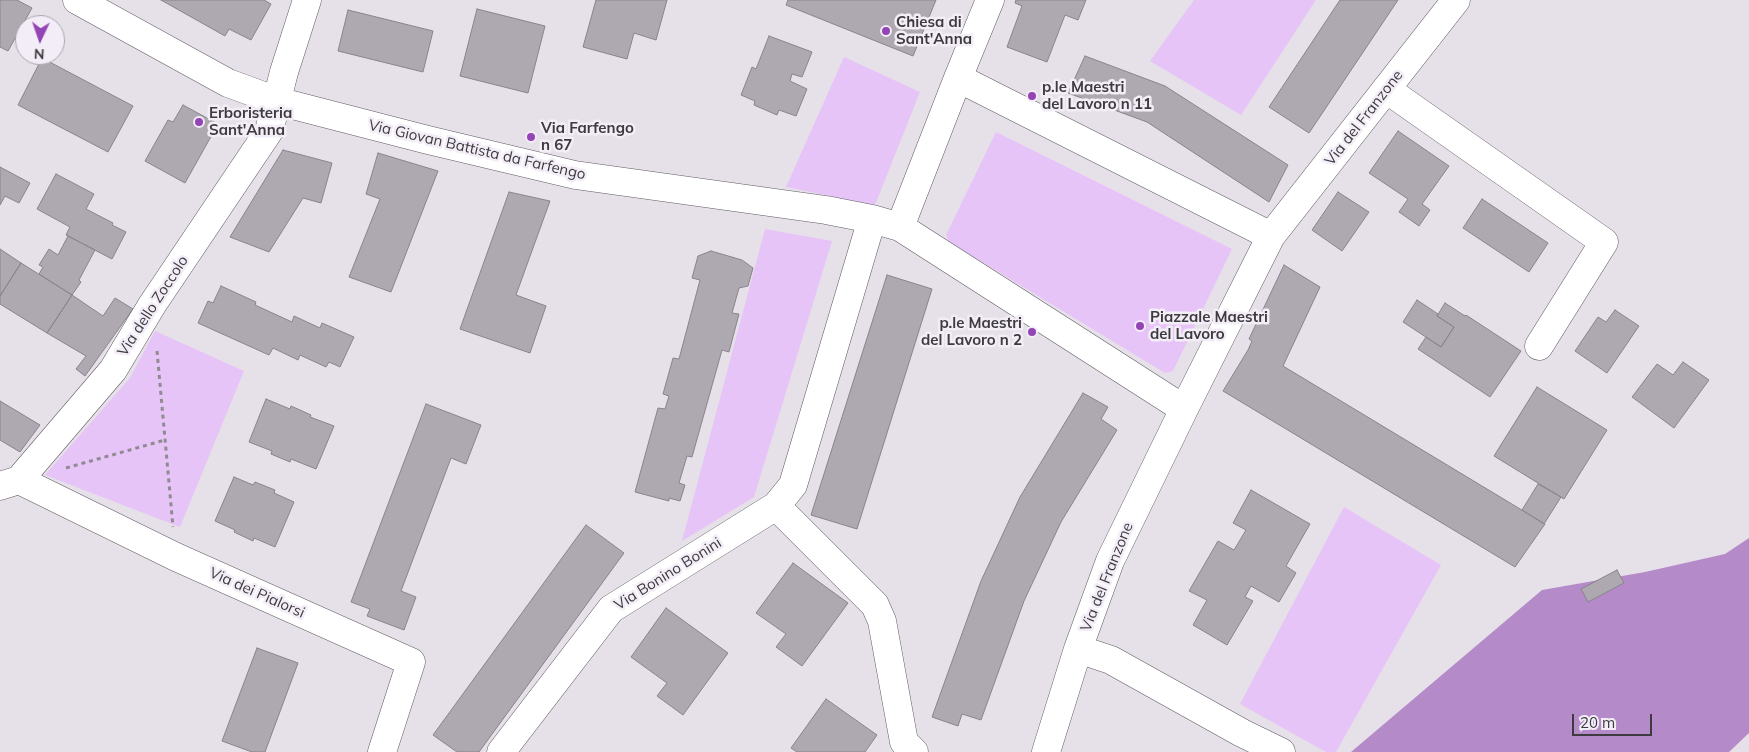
<!DOCTYPE html>
<style>
body{margin:0}
#map{position:relative;width:1749px;height:752px;overflow:hidden;background:#e6e0e9;font-family:Mulish,sans-serif}
canvas{display:block}
.north{position:absolute;left:15px;top:15px;width:50px;height:50px;box-sizing:border-box;background:#f3edf7;border:1px solid #aaa6ad;border-radius:50%;rotate:183deg;font-size:14px;font-weight:700;line-height:20px;text-align:center;color:#3d3b3f}
.north::after{content:'';display:block;margin:auto;width:18px;height:22px;background:#9344b5;clip-path:polygon(50% 0,100% 100%,50% 72%,0 100%)}
.scale{position:absolute;left:1572px;top:714px;width:80px;height:22px;box-sizing:border-box;border:2px solid #3d3b3f;border-top:0;padding-left:6px;font-size:15px;line-height:18px;white-space:nowrap;color:#3d3b3f;-webkit-text-stroke:4px #f3edf7;paint-order:stroke}
</style>
<div id="map">
<canvas width="1749" height="752"></canvas>
<div class="north">N</div>
<div class="scale">20 m</div>
</div>
<script>
const c = document.querySelector('canvas').getContext('2d');
c.lineJoin = 'round';
function paint(path, color) { c.fillStyle = color; c.fill(path, 'evenodd'); }
const toPath = rows => new Path2D(rows.map(r => 'M' + r).join(''));
function trace(path, color, width, dash) { c.strokeStyle = color; c.lineWidth = width; c.lineCap = dash ? 'butt' : 'round'; c.setLineDash(dash || []); c.stroke(path); }
function write(font, color, halo, rows, align = 'center') {
  c.font = font + ' Mulish,sans-serif'; c.lineWidth = 5; c.setLineDash([]); c.textBaseline = 'middle'; c.strokeStyle = halo; c.fillStyle = color; for (const [text, x, y, turn = 0] of rows) {
    c.save(); c.translate(x, y); c.rotate((+turn || 0) * Math.PI / 180); c.textAlign = isNaN(turn) ? turn : align; if (halo) c.strokeText(text, 0, 0); c.fillText(text, 0, 0); c.restore();
  }
}
const green = toPath([
 [1194,0,1316,0,1241,115,1150,61],
 [844,57,920,92,875,205,786,187],
 [996,132,1232,249,1173,371,1165,373,949,242,946,235],
 [765,229,832,241,754,497,682,541],
 [155,331,244,371,180,527,45,475,130,378],
 [1344,507,1441,565,1336,752,1326,752,1240,704]
]);
const forest = toPath([
 [1749,538,1749,733,1729,752,1351,752,1542,590,1645,572,1725,554]
]);
const building = toPath([
 [0,0,17,0,32,8,8,51,0,47,0,0],
 [161,0,264,0,271,4,251,40,229,29,225,36,161,0],
 [596,0,667,0,656,40,634,33,627,59,583,47,596,0],
 [788,0,936,0,913,56,786,5,788,0],
 [1016,0,1086,0,1078,20,1065,15,1047,62,1007,47,1022,6,1015,3,1016,0],
 [1340,0,1398,0,1309,133,1269,107,1340,0],
 [477,9,545,26,528,93,460,76,477,9],
 [348,10,433,31,423,72,338,51,348,10],
 [769,36,812,52,802,77,792,74,790,81,807,89,796,116,779,110,777,115,754,105,755,101,741,95,752,67,756,69,769,36],
 [1085,56,1165,86,1288,165,1269,202,1147,122,1068,93,1085,56],
 [42,58,133,106,108,152,18,105,42,58],
 [183,105,218,124,185,183,145,161,168,120,173,122,183,105],
 [1398,131,1449,166,1422,204,1430,210,1419,226,1399,212,1408,199,1369,173,1398,131],
 [283,150,332,163,321,203,303,198,269,252,230,237,283,150],
 [378,153,438,171,391,292,349,277,380,199,366,194,378,153],
 [0,167,30,183,19,203,5,196,0,205,0,167],
 [56,174,94,194,86,209,113,223,112,225,126,232,112,259,66,235,70,227,37,209,56,174],
 [509,192,550,201,516,295,546,306,530,353,460,329,509,192],
 [1338,192,1369,212,1342,251,1312,230,1338,192],
 [1482,199,1548,243,1529,272,1463,228,1482,199],
 [68,236,95,250,79,280,81,282,72,295,39,274,43,267,39,265,49,249,58,255,68,236],
 [0,249,21,263,0,296,0,249],
 [711,251,742,260,753,268,748,286,739,288,732,313,739,314,729,352,722,350,692,457,687,456,679,483,685,485,680,501,669,498,669,501,635,492,658,408,665,409,669,396,663,394,673,358,679,359,700,280,692,278,698,256,711,251],
 [21,263,72,295,47,333,0,304,0,296,21,263],
 [1284,265,1320,287,1283,366,1545,524,1515,567,1223,391,1248,350,1252,341,1249,339,1284,265],
 [887,275,932,289,857,529,811,515,887,275],
 [221,286,256,302,255,305,292,322,294,316,320,328,322,323,354,337,340,367,329,362,326,367,300,355,298,360,273,348,269,355,198,323,208,301,213,303,221,286],
 [72,295,103,316,115,298,133,309,85,376,76,369,86,356,47,333,72,295],
 [1417,300,1438,314,1437,316,1454,327,1441,347,1403,322,1417,300],
 [1445,303,1465,316,1466,315,1521,351,1490,397,1418,349,1426,337,1441,347,1454,327,1437,316,1445,303],
 [1615,310,1639,326,1607,373,1575,351,1598,317,1606,322,1615,310],
 [1683,362,1709,380,1674,428,1632,397,1657,364,1673,375,1683,362],
 [1537,387,1607,430,1564,499,1494,456,1537,387],
 [1083,393,1108,407,1101,419,1117,430,1061,522,1024,601,981,720,962,714,958,726,932,717,981,581,1020,497,1083,393],
 [266,399,290,409,291,406,311,415,310,417,334,426,316,469,291,459,290,462,271,454,272,451,249,442,266,399],
 [0,401,40,425,20,452,0,440,0,401],
 [426,404,481,425,466,464,451,458,401,591,416,597,404,630,367,616,370,609,351,602,426,404],
 [234,477,253,485,255,482,275,490,274,493,294,502,275,547,254,538,253,541,234,532,235,530,215,521,234,477],
 [1538,484,1561,497,1544,524,1522,510,1538,484],
 [1251,490,1310,524,1286,566,1296,573,1279,602,1251,586,1245,597,1253,601,1227,645,1193,625,1207,600,1189,591,1218,541,1234,550,1246,530,1233,523,1251,490],
 [586,525,624,553,479,752,457,752,433,735,586,525],
 [793,563,848,603,802,666,776,647,786,634,756,613,793,563],
 [1617,570,1624,583,1588,602,1581,589,1617,570],
 [666,608,728,653,683,715,657,696,667,683,631,657,666,608],
 [257,648,298,663,265,752,252,752,222,741,257,648],
 [826,699,877,735,865,752,797,752,791,748,826,699]
]);
const path = toPath([
 [157,351,173,527],
 [66,468,165,440]
]);
const minor = toPath([
 [77,0,228,83,277,101,428,140,575,175,826,210,872,219,900,227,1184,409],
 [958,78,990,0],
 [1386,89,1604,242,1539,346],
 [900,227,958,78,1271,236],
 [19,480,176,557,411,662,382,752],
 [0,486,19,480,113,370,152,305,269,131,284,72,307,0],
 [776,506,875,605,882,621,904,742,914,752],
 [1078,649,1111,660,1242,733,1281,752],
 [501,752,611,609,776,506,793,485,872,219],
 [1046,752,1078,649,1110,561,1184,409,1271,236,1456,0]
]);
const markers = [
 [886,31,5,"#9344b5"],
 [1032,96,5,"#9344b5"],
 [199,122,5,"#9344b5"],
 [531,137,5,"#9344b5"],
 [1140,326,5,"#9344b5"],
 [1032,332,5,"#9344b5"]
];
const poiNames = [
 ["Chiesa di",896,22],
 ["Sant'Anna",896,39],
 ["p.le Maestri",1042,87],
 ["del Lavoro n 11",1042,104],
 ["Erboristeria",209,113],
 ["Sant'Anna",209,130],
 ["Via Farfengo",541,128],
 ["n 67",541,145],
 ["Piazzale Maestri",1150,317],
 ["del Lavoro",1150,334],
 ["p.le Maestri",1022,323,"right"],
 ["del Lavoro n 2",1022,340,"right"]
];
const streetNames = [
 ["Via del Franzone",1364,118,-52],
 ["Via Giovan Battista da Farfengo",477,150,13],
 ["Via dello Zoccolo",153,306,-57],
 ["Via Bonino Bonini",668,574,-32],
 ["Via del Franzone",1107,577,-68],
 ["Via dei Pialorsi",257,593,24]
];
paint(green, '#e6c4f7');
paint(forest, '#b58ac9');
paint(building, '#aea8b1');
trace(building, '#89838c', 1);
trace(minor, '#605b63', 29);
trace(path, '#8f8b91', 3, [4, 4]);
trace(minor, '#fff', 28);
for (const [x, y, r, color] of markers) { const dot = new Path2D(); dot.arc(x, y, r, 0, 2 * Math.PI); c.fillStyle = color; c.fill(dot); trace(dot, '#f3edf7', 2); }
write('bold 15px', '#3d3b3f', '#f3edf7', poiNames, 'left');
write('15px', '#3d3b3f', '#f3edf7', streetNames);
</script>
